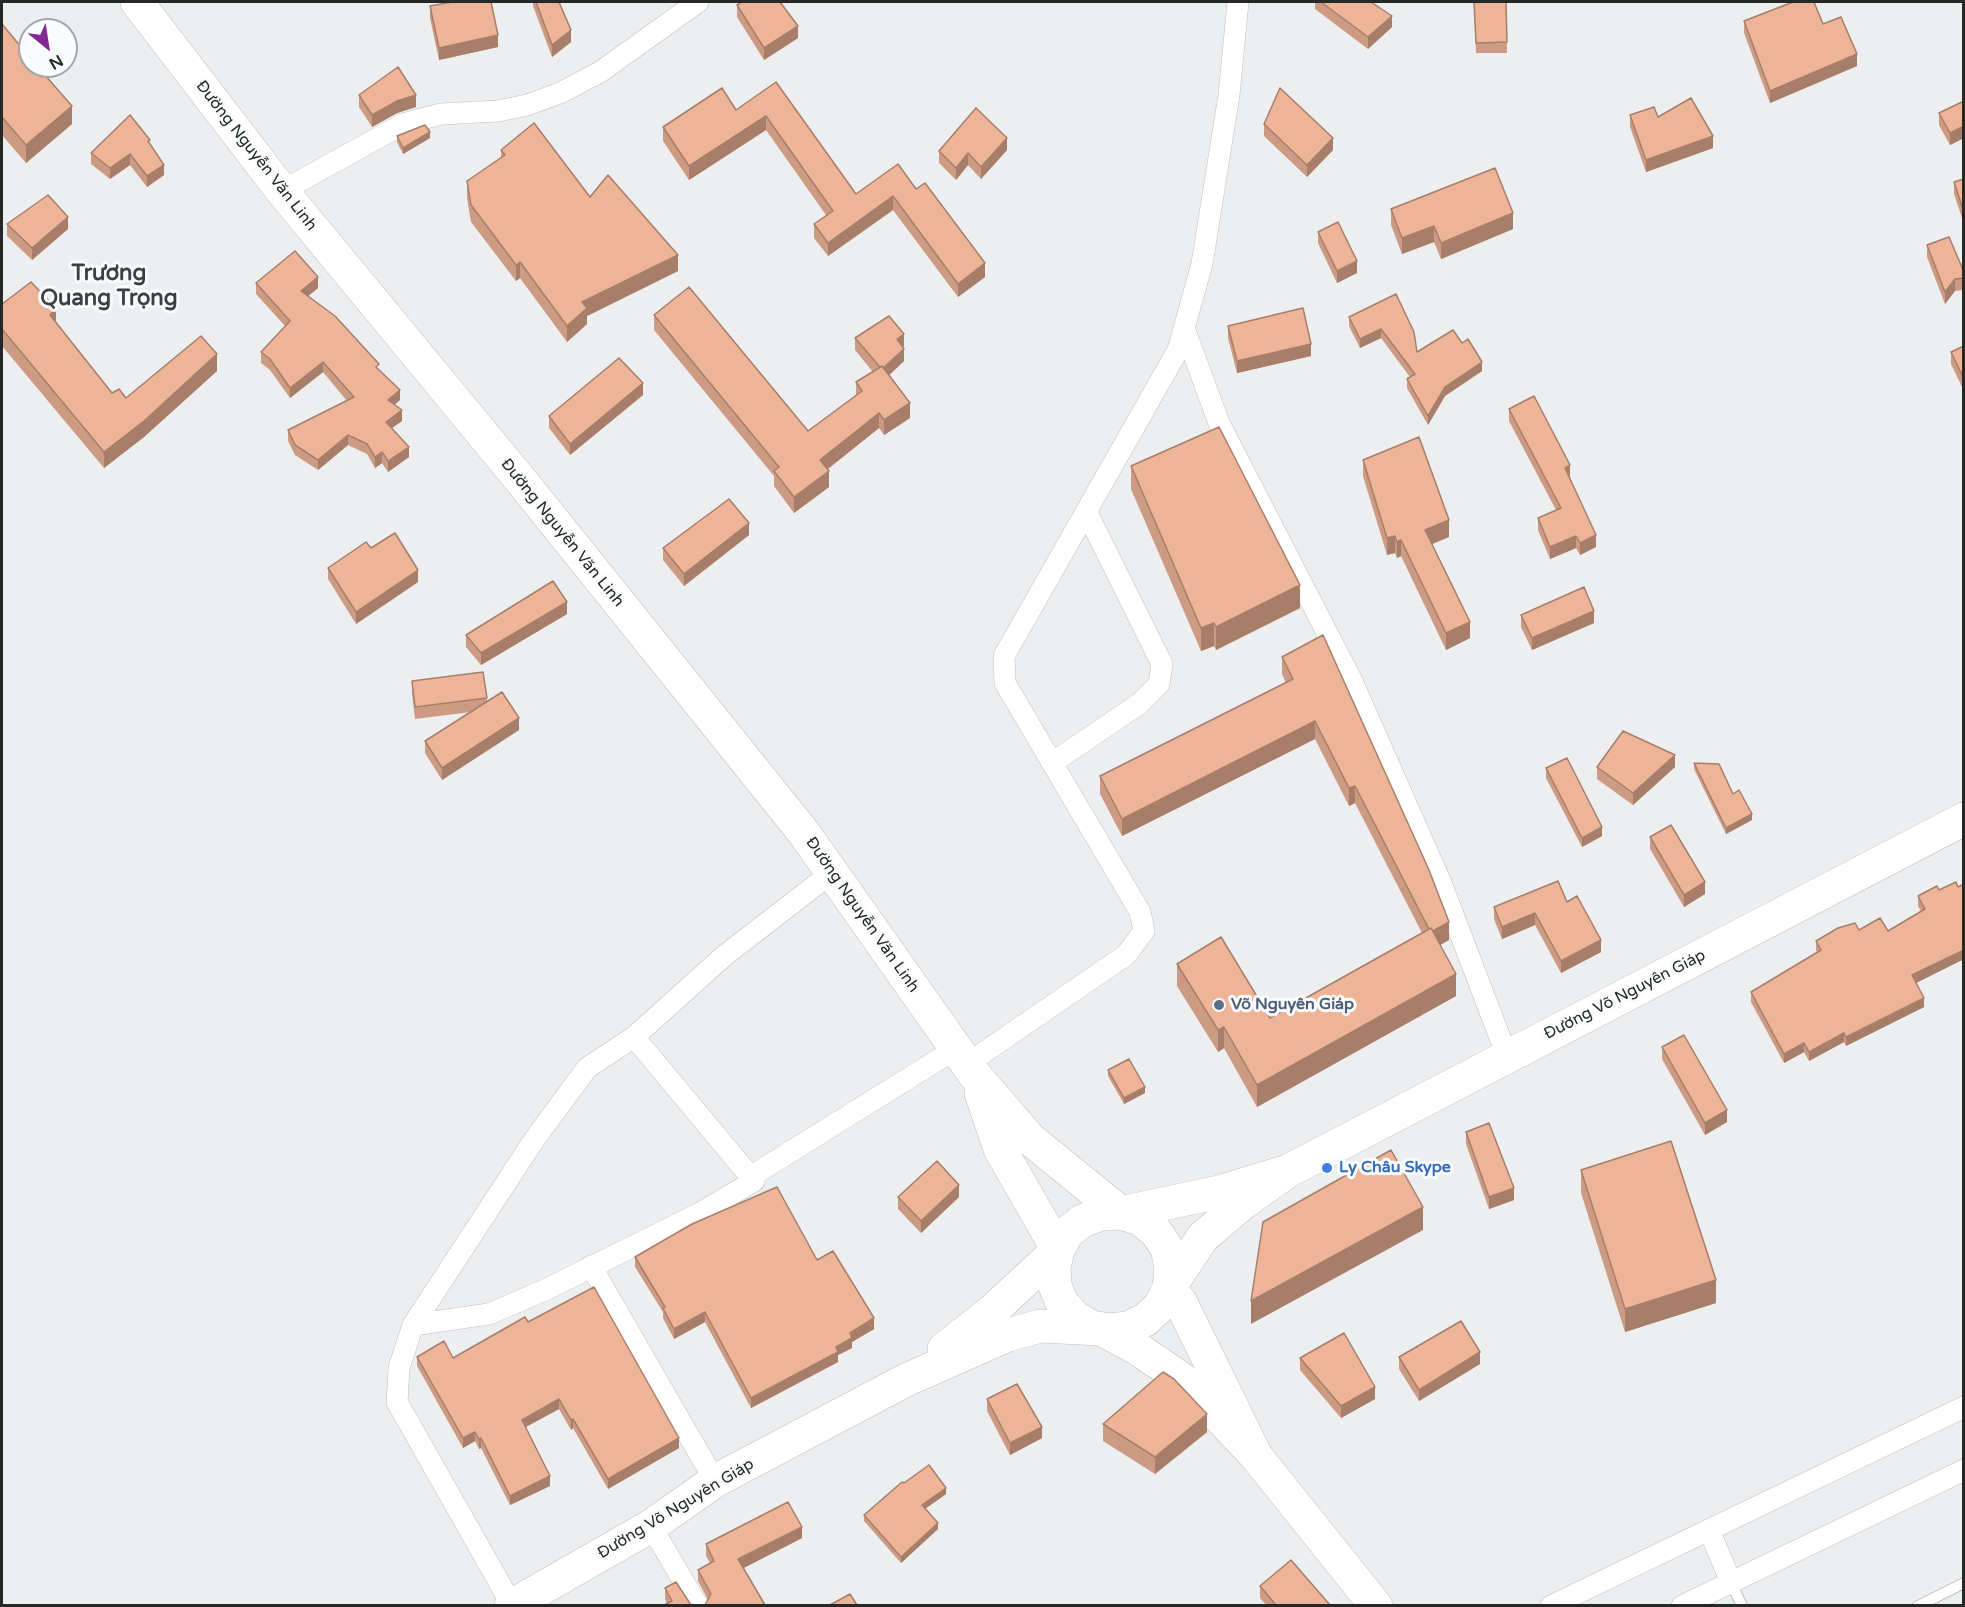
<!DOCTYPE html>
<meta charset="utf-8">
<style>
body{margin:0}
#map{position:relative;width:1965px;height:1607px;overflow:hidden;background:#eceef0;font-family:"Varela Round",sans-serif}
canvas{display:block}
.frame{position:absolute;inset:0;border:3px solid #262727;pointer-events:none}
.north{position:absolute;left:18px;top:18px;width:60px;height:60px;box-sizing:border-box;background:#f9fbfd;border:2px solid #a5a6a7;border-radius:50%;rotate:150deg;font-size:16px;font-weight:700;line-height:24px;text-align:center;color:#262727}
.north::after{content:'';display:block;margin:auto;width:21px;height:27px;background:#832895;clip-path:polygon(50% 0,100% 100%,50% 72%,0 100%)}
</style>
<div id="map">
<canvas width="1965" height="1607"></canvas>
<div class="frame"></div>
<div class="north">N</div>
</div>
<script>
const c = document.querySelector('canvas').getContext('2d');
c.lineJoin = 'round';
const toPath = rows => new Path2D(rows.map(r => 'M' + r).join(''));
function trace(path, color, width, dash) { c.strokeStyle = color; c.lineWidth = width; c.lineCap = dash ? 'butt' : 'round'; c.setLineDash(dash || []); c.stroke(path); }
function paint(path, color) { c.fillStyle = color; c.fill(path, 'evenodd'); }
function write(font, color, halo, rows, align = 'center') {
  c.font = font + ' "Varela Round",sans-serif'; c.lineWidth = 6; c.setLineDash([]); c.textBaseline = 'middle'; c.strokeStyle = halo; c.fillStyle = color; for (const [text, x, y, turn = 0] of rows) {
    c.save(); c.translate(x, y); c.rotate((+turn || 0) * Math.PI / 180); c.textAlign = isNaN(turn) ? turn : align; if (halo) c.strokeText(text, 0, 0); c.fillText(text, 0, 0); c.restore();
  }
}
const lane = toPath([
 [1731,1582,1742,1606],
 [1918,1606,1964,1583]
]);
const street = toPath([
 [282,191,403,124,441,114,498,111,527,105,560,93,600,72,698,2],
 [1184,328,1219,423,1352,681,1441,883,1507,1056],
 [1052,763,1139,704,1159,684,1162,664,1087,513],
 [967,1064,1126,955,1144,931,1140,912,1005,683,1004,656,1178,350,1202,264,1229,95,1238,2],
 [750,1177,957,1048],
 [591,1266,715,1481],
 [413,1325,489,1314,547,1289,700,1213,754,1181,634,1037],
 [651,1526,698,1606],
 [1709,1530,1731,1582],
 [512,1605,397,1402,399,1368,413,1325,534,1140,587,1068,634,1037,724,956,830,874],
 [1551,1606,1964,1407],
 [1682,1606,1964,1470]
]);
const primary = toPath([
 [137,2,282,191,523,483,804,833,974,1074,1030,1139,1121,1213,1219,1192,1288,1171],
 [981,1093,1000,1149,1058,1250],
 [944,1349,991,1312,1058,1250,1067,1233,1082,1221,1101,1214,1121,1213,1140,1219,1156,1232,1167,1248,1171,1268,1169,1288,1160,1306,1145,1320,1128,1328,1110,1330,1091,1327,1075,1317,1062,1303,1055,1286,1054,1267,1058,1250],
 [1256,1456,1181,1303,1169,1288,1203,1237,1243,1203,1288,1171,1964,819],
 [511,1606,651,1526,715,1481,906,1380,1008,1335,1040,1326,1101,1329,1138,1349,1186,1382,1256,1456,1376,1606]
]);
const wall = toPath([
 [533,2,559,2,571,42,552,57,533,6],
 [1315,2,1371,2,1392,27,1368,49,1315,9],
 [1474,2,1506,2,1507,53,1476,53],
 [737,5,798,38,764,60,737,17],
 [430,6,498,47,439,60,430,18],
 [1744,21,1823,24,1857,66,1770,103,1744,33],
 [2,24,72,124,26,163,2,135],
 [776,82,856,194,916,189,985,277,958,297,893,210,828,256,814,238,814,224,826,215,766,130,689,180,663,141,663,127,736,110],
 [359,95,416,107,397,113,372,127,359,107],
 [1964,101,1964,138,1950,145,1939,125,1939,113],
 [1630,115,1658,117,1713,148,1646,172,1630,127],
 [1264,124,1333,150,1307,177,1264,136],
 [397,136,430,138,403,154,397,142],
 [150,144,164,175,147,187,130,165,110,179,91,164,91,153],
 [501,150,590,197,678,271,587,316,587,324,567,342,520,278,516,281,471,222,467,198,467,181,501,157],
 [1007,150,981,179,968,165,956,180,939,163,939,151],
 [1964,179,1964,224,1954,194,1954,182],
 [1391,209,1513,229,1441,259,1434,242,1402,254,1391,225],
 [7,224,68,229,32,260,7,236],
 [1318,232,1357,273,1337,283,1318,243],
 [1927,245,1964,272,1964,290,1955,291,1945,304,1927,257],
 [256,283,318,288,308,296,379,370,400,400,394,405,402,421,392,428,409,457,388,472,382,463,375,468,367,454,348,445,318,470,295,455,288,441,288,430,347,401,323,372,290,398,270,370,261,363,261,352,285,326,256,294],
 [1396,294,1417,352,1462,343,1482,371,1445,396,1428,425,1407,388,1407,379,1410,377,1381,338,1360,348,1349,326,1349,317],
 [2,304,56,323,112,393,126,398,217,371,144,437,104,468,2,346],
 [654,315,808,431,856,396,856,382,873,372,855,350,855,338,904,346,903,347,904,361,889,375,910,418,884,435,879,428,828,469,829,487,794,513,774,486,774,476,654,330],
 [1228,326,1311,356,1237,373,1228,338],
 [1964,346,1964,391,1951,364,1951,352],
 [643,395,570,455,549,428,549,416],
 [1509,409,1570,477,1596,547,1580,555,1576,548,1550,559,1538,530,1538,518,1556,510,1509,421],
 [1363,460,1449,537,1432,544,1470,638,1446,650,1401,556,1397,558,1395,553,1387,555,1363,476],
 [1131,466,1300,608,1216,650,1214,646,1201,651,1131,489],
 [749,535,684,586,663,560,663,548],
 [371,548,418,582,356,624,328,579,328,568],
 [567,614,481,665,466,647,466,635],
 [1521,615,1594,623,1532,650,1521,627],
 [1282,657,1449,940,1440,945,1456,996,1257,1107,1224,1048,1218,1052,1177,986,1177,964,1270,1018,1422,933,1355,803,1349,806,1315,739,1122,836,1100,794,1100,776,1286,683,1282,674],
 [412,681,487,698,487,701,519,730,442,780,425,753,425,741,471,712,415,719,412,693],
 [1694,763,1733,794,1752,820,1726,834,1694,769],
 [1597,767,1675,767,1633,805,1597,779],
 [1546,768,1602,836,1582,847,1546,778],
 [1650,837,1705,894,1684,907,1650,849],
 [1964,884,1964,959,1916,983,1924,1007,1846,1046,1844,1042,1809,1061,1804,1052,1784,1063,1751,1002,1751,992,1817,952,1816,950,1816,941,1859,930,1888,931,1921,911,1918,906,1918,896,1939,890,1958,887],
 [1567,902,1601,952,1561,973,1535,925,1502,939,1494,919,1494,907],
 [1662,1047,1727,1122,1705,1135,1662,1059],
 [1108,1070,1145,1093,1124,1104,1108,1076],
 [1466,1132,1514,1200,1489,1209,1466,1144],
 [1581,1170,1716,1303,1625,1332,1581,1193],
 [898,1197,959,1197,921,1233,898,1209],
 [635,1257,817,1260,874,1329,852,1342,852,1348,838,1355,838,1362,751,1408,705,1322,674,1339,663,1318,663,1312,635,1267],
 [528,1322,679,1448,608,1489,573,1428,571,1430,559,1409,526,1427,550,1486,510,1505,481,1448,479,1449,475,1441,463,1448,417,1366,417,1357,453,1358],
 [1399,1357,1480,1364,1419,1401,1399,1369],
 [1300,1358,1375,1399,1341,1418,1300,1370],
 [987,1399,1042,1438,1010,1455,987,1411],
 [1103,1424,1207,1432,1155,1474,1103,1441],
 [904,1483,946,1494,925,1509,938,1529,901,1563,864,1521,864,1515],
 [802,1538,743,1568,765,1605,664,1605,667,1604,665,1599,665,1588,691,1605,705,1605,708,1600,698,1581,698,1570,710,1563,706,1556,706,1544],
 [1260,1586,1330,1605,1266,1605,1260,1598]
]);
const shadedWall = toPath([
 [1392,16,1392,27,1368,49,1368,37],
 [798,26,798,38,764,60,764,48],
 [571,30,571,42,552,57,552,45],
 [498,35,498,47,439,60,439,48],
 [1857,54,1857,66,1770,103,1770,91],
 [416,95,416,107,397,113,372,127,372,115,397,101],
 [72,106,72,124,26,163,26,145],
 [766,116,766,130,689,180,689,166],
 [1964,126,1964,138,1950,145,1950,133],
 [430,132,430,138,403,154,403,148],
 [1713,136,1713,148,1646,172,1646,160],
 [1007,138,1007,150,981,179,981,167],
 [1333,138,1333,150,1307,177,1307,165],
 [968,153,968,165,956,180,956,168],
 [130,154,130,165,110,179,110,168],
 [164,165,164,175,147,187,147,176],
 [893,196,893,210,828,256,828,243],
 [1513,213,1513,229,1441,259,1441,243],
 [68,217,68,229,32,260,32,248],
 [1434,226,1434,242,1402,254,1402,238],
 [678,255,678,271,587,316,587,324,567,342,567,326,582,302],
 [1357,261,1357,273,1337,283,1337,271],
 [520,262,520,278,516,281,516,265],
 [985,263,985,277,958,297,958,284],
 [318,277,318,288,301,302,301,291],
 [1955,279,1955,291,1945,304,1945,292],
 [56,308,56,325,50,315],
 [1381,329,1381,338,1360,348,1360,339],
 [904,334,904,346,897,351,897,339],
 [1311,344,1311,356,1237,373,1237,361],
 [904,349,904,361,882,382,882,370],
 [217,354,217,371,144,437,104,468,104,452],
 [323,362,323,372,290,398,290,388],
 [1482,362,1482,371,1445,396,1428,425,1428,416,1445,387],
 [643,383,643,395,570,455,570,444],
 [400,390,400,400,388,411,388,400],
 [910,403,910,418,884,435,884,420],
 [402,410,402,421,386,432,386,422],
 [879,413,879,428,820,475,820,460],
 [348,435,348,445,318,470,318,460],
 [409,447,409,457,388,472,388,461],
 [382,452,382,463,375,468,375,457],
 [1570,465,1570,477,1565,480,1565,468],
 [829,471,829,487,794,513,794,497],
 [1449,520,1449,537,1425,547,1425,530],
 [749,523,749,535,684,586,684,574],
 [1596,535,1596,547,1580,555,1580,543],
 [1395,536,1395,553,1387,555,1387,538],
 [1576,536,1576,548,1550,559,1550,547],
 [1401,540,1401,556,1397,558,1397,542],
 [418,570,418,582,356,624,356,612],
 [1300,585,1300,608,1216,650,1216,627],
 [567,602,567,614,481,665,481,653],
 [1594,611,1594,623,1532,650,1532,638],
 [1470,622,1470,638,1446,650,1446,633],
 [1214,623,1214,646,1201,651,1201,628],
 [519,718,519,730,442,780,442,768],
 [1315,721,1315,739,1122,836,1122,819],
 [1675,755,1675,767,1633,805,1633,793],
 [1355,786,1355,803,1349,806,1349,788],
 [1752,814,1752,820,1726,834,1726,828],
 [1602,827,1602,836,1582,847,1582,838],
 [1705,882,1705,894,1684,907,1684,895],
 [1535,913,1535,925,1502,939,1502,927],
 [1449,922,1449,940,1431,950,1431,932],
 [1601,940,1601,952,1561,973,1561,961],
 [1964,950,1964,959,1912,985,1912,975],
 [1456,974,1456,996,1257,1107,1257,1085],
 [1924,998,1924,1007,1846,1046,1846,1037],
 [1224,1027,1224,1048,1218,1052,1218,1030],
 [1844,1033,1844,1042,1809,1061,1809,1052],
 [1804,1043,1804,1052,1784,1063,1784,1054],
 [1145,1087,1145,1093,1124,1104,1124,1098],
 [1727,1110,1727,1122,1705,1135,1705,1123],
 [959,1185,959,1197,921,1233,921,1221],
 [1514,1188,1514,1200,1489,1209,1489,1197],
 [1423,1207,1423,1230,1251,1324,1251,1301],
 [1716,1280,1716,1303,1625,1332,1625,1309],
 [705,1312,705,1322,674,1339,674,1329],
 [874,1318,874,1329,852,1342,852,1348,838,1355,838,1362,751,1408,751,1398,836,1347,850,1333],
 [1480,1352,1480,1364,1419,1401,1419,1390],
 [1375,1387,1375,1399,1341,1418,1341,1406],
 [559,1399,559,1409,522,1429,522,1420],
 [1207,1414,1207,1432,1155,1474,1155,1457],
 [573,1419,573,1428,571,1430,571,1420],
 [1042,1427,1042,1438,1010,1455,1010,1443],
 [475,1432,475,1441,463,1448,463,1438],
 [481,1438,481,1448,479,1449,479,1439],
 [679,1438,679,1448,608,1489,608,1479],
 [550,1476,550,1486,510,1505,510,1496],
 [946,1488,946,1494,922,1511,922,1505],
 [938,1523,938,1529,901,1563,901,1557],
 [802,1527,802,1538,738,1571,738,1559]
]);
const building = toPath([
 [452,2,491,2,498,35,439,48,430,6,452,2],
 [536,2,559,2,571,30,552,45,536,2],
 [742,2,780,2,798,26,764,48,737,5,742,2],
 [1321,2,1371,2,1392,16,1368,37,1321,2],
 [1474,2,1506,2,1507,42,1476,43,1474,2],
 [1793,2,1814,2,1823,24,1841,17,1857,54,1770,91,1744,21,1793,2],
 [2,24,30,58,30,66,37,66,72,106,26,145,2,117,2,24],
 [398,67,416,95,397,101,372,115,359,95,398,67],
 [776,82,856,194,898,164,916,189,925,183,985,263,958,284,893,196,828,243,814,224,833,211,766,116,689,166,663,127,722,88,736,110,776,82],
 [1280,88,1333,138,1307,165,1264,124,1280,88],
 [1691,98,1713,136,1646,160,1630,115,1654,107,1658,117,1691,98],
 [1964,101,1964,126,1950,133,1939,113,1964,101],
 [976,108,1007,138,981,167,968,153,956,168,939,151,976,108],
 [130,115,150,140,148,141,164,165,147,176,130,154,110,168,91,153,130,115],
 [534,123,590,197,608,175,678,255,582,302,587,308,567,326,520,262,516,265,471,205,467,181,505,155,501,150,534,123],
 [425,125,430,132,403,148,397,136,425,125],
 [1495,168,1513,213,1441,243,1434,226,1402,238,1391,209,1495,168],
 [1964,179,1964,212,1954,182,1964,179],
 [48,195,68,217,32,248,7,224,48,195],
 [1338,222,1357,261,1337,271,1318,232,1338,222],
 [1949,237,1964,272,1964,278,1955,279,1945,292,1927,245,1949,237],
 [295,251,318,277,301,291,335,316,379,364,376,367,400,390,388,400,402,410,386,422,409,447,388,461,382,452,375,457,367,444,348,435,318,460,295,445,288,430,354,397,323,362,290,388,270,359,261,352,290,321,256,283,295,251],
 [31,282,56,308,50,315,112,393,119,389,126,398,201,336,217,354,144,421,104,452,2,329,2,304,31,282],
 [689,287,808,431,862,391,856,382,882,366,910,403,884,420,879,413,820,460,829,471,794,497,774,471,779,467,654,315,689,287],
 [1396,294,1414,332,1417,352,1453,330,1462,343,1468,339,1482,362,1445,387,1428,416,1407,379,1415,374,1381,329,1360,339,1349,317,1396,294],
 [1303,308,1311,344,1237,361,1228,326,1303,308],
 [889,316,904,334,897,339,904,349,883,368,882,366,880,367,855,338,889,316],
 [1964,346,1964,379,1951,352,1964,346],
 [619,358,643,383,570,444,549,416,619,358],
 [1534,396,1570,465,1565,468,1596,535,1580,543,1576,536,1550,547,1538,518,1561,508,1509,409,1534,396],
 [1219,427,1300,585,1216,627,1214,623,1201,628,1131,466,1219,427],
 [1419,437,1449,520,1425,530,1470,622,1446,633,1401,540,1397,542,1395,536,1387,538,1363,460,1419,437],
 [729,499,749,523,684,574,663,548,729,499],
 [395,533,418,570,356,612,328,568,366,542,371,548,395,533],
 [553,581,567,602,481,653,466,635,553,581],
 [1584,587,1594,611,1532,638,1521,615,1584,587],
 [1323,635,1429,870,1449,922,1433,931,1431,928,1429,929,1355,786,1349,788,1315,721,1122,819,1100,776,1293,679,1282,657,1323,635],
 [483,672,487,698,415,707,412,681,483,672],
 [502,692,519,718,442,768,425,741,502,692],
 [1623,731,1675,755,1633,793,1597,767,1623,731],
 [1567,758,1602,827,1582,838,1546,768,1567,758],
 [1694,763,1719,764,1733,794,1739,790,1752,814,1726,828,1694,763],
 [1671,825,1705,882,1684,895,1650,837,1671,825],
 [1558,881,1567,902,1577,896,1601,940,1561,961,1535,913,1502,927,1494,907,1558,881],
 [1956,882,1958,887,1964,884,1964,950,1912,975,1924,998,1846,1037,1844,1033,1809,1052,1804,1043,1784,1054,1751,992,1821,950,1816,941,1838,928,1855,923,1859,930,1880,918,1888,931,1925,909,1918,896,1937,886,1939,890,1956,882],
 [1431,928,1456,974,1257,1085,1224,1027,1218,1030,1177,964,1221,937,1270,1018,1431,928],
 [1684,1035,1727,1110,1705,1123,1662,1047,1684,1035],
 [1129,1059,1145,1087,1124,1098,1108,1070,1129,1059],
 [1489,1123,1514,1188,1489,1197,1466,1132,1489,1123],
 [1671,1141,1716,1280,1625,1309,1581,1170,1671,1141],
 [1391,1150,1423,1207,1251,1301,1263,1222,1391,1150],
 [937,1161,959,1185,921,1221,898,1197,937,1161],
 [777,1187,817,1260,833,1251,874,1318,850,1333,852,1338,836,1347,838,1352,751,1398,705,1312,674,1329,663,1308,665,1307,635,1257,692,1224,777,1187],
 [594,1287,679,1438,608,1479,573,1419,571,1420,559,1399,522,1420,550,1476,510,1496,481,1438,479,1439,475,1432,463,1438,417,1357,444,1341,453,1358,525,1317,528,1322,594,1287],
 [1461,1321,1480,1352,1419,1390,1399,1357,1461,1321],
 [1344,1333,1375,1387,1341,1406,1300,1358,1344,1333],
 [1163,1372,1174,1379,1207,1414,1155,1457,1103,1424,1163,1372],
 [1017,1384,1042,1427,1010,1443,987,1399,1017,1384],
 [929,1465,946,1488,922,1505,938,1523,901,1557,864,1515,902,1482,904,1483,929,1465],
 [788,1502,802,1527,738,1559,765,1605,664,1605,672,1601,665,1588,676,1582,691,1605,705,1605,711,1594,698,1570,714,1561,706,1544,788,1502],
 [1291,1560,1330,1605,1276,1605,1260,1586,1291,1560],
 [850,1594,857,1605,830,1605,850,1594]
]);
const markers = [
 [1219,1005,6,"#5c6f8a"],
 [1327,1168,6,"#3f7fe0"]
];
const streetNames = [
 ["Đường Nguyễn Văn Linh",256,156,52],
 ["Đường Nguyễn Văn Linh",562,533,51],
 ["Đường Nguyễn Văn Linh",862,915,55],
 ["Đường Võ Nguyên Giáp",1625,995,-27],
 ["Đường Võ Nguyên Giáp",676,1509,-31]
];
const serviceNames = [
 ["Võ Nguyên Giáp",1231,1005]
];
const shopNames = [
 ["Ly Châu Skype",1339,1168]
];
const districtNames = [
 ["Trương",109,274],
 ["Quang Trọng",109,299]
];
trace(lane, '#bdbfc1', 12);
trace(street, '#bdbfc1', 22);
trace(primary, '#bdbfc1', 34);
trace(lane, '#fff', 10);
trace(street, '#fff', 21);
trace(primary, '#fff', 33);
paint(wall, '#cd9b83');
paint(shadedWall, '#a77e6a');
paint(building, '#eeb498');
trace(building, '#a77e6a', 1.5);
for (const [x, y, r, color] of markers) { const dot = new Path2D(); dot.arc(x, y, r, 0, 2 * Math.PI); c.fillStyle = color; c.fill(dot); trace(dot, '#f9fbfd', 2); }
write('16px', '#262727', '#f9fbfd', streetNames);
write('bold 16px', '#4e5e75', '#f9fbfd', serviceNames, 'left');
write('bold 16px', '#366cbe', '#f9fbfd', shopNames, 'left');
write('bold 22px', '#3d3f40', '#f9fbfd', districtNames);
</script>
